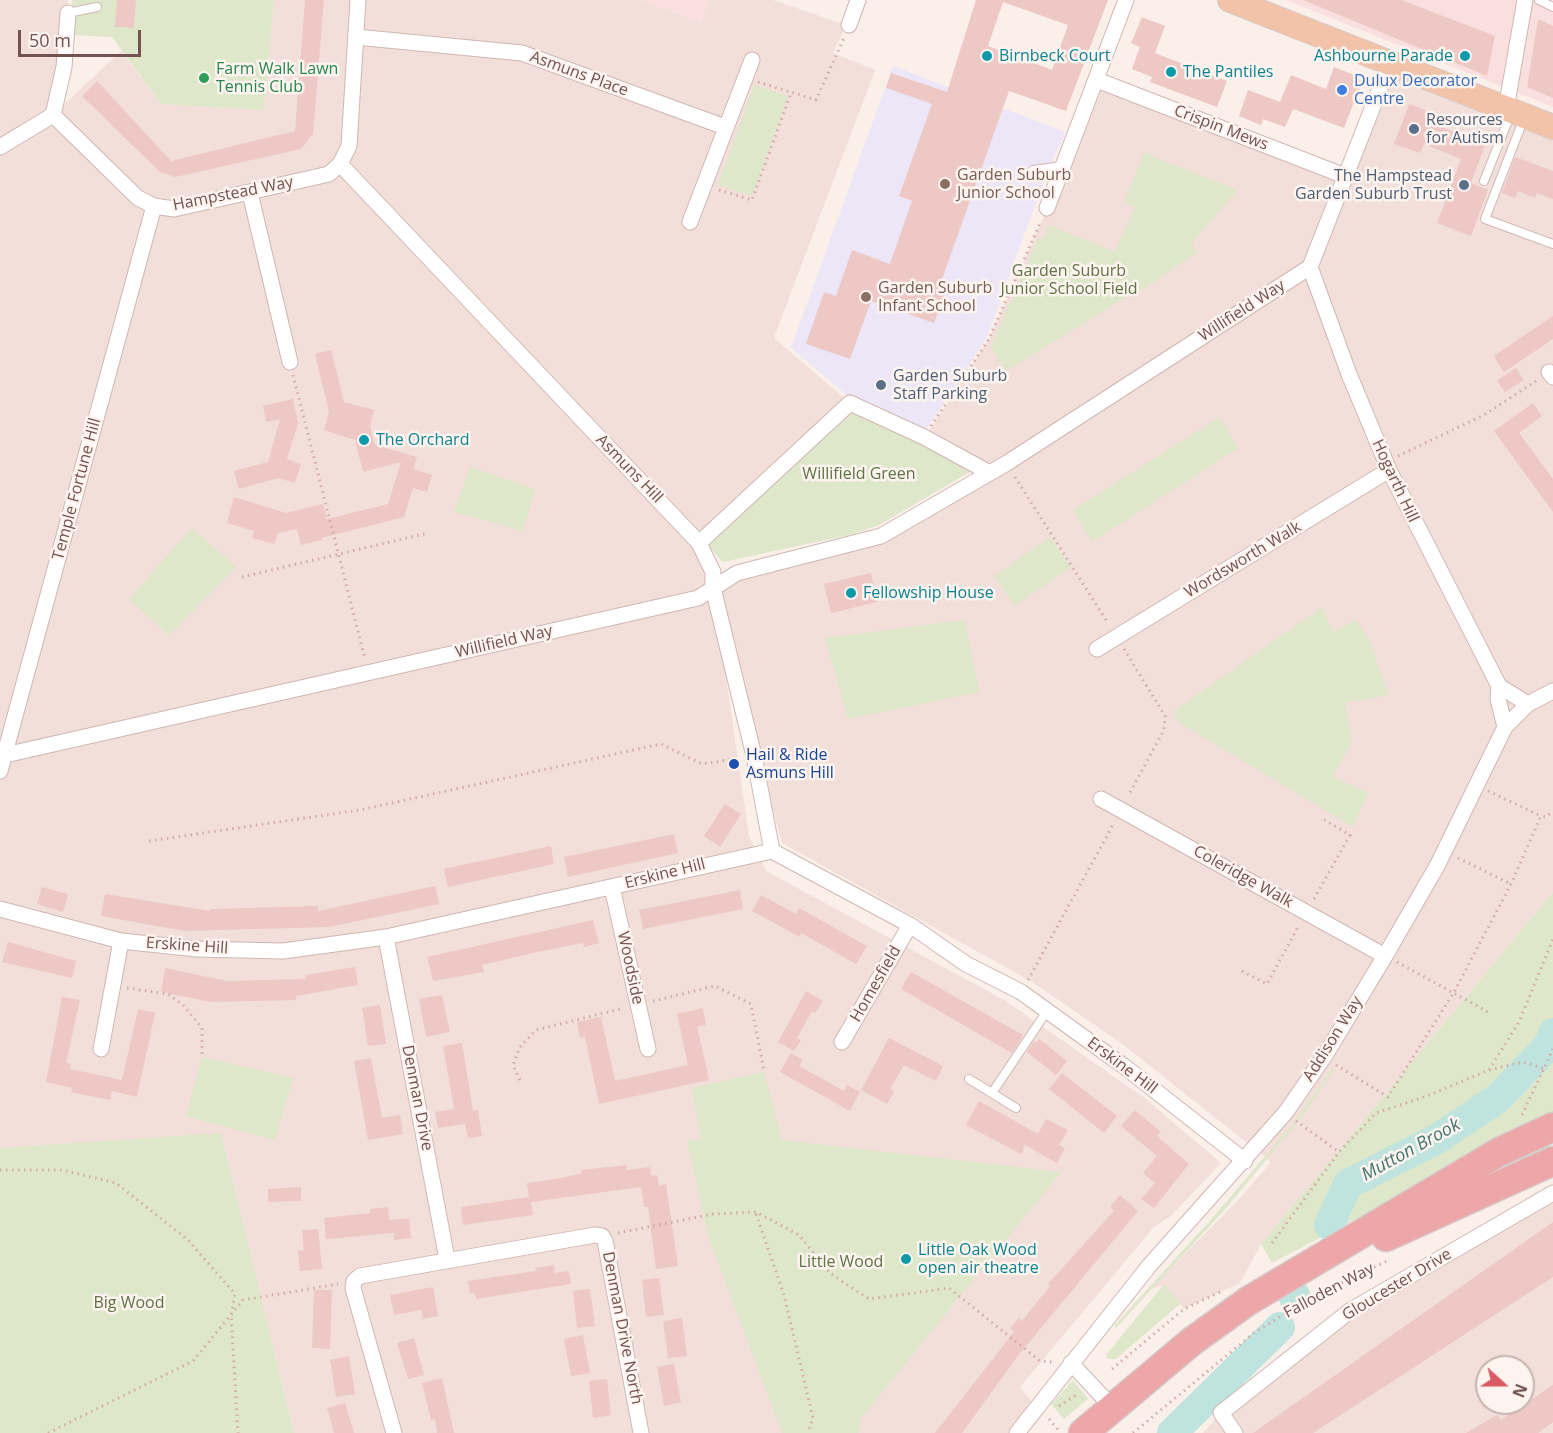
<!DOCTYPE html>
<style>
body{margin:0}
#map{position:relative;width:1553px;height:1433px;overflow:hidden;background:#fbefea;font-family:"Open Sans",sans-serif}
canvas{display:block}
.north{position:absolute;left:1475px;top:1355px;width:60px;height:60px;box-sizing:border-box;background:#fdf4f0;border:2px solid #c6b3b0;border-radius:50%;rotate:111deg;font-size:16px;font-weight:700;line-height:24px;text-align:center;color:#73524f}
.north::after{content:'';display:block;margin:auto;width:21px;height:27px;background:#d85b64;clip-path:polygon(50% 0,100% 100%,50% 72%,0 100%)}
.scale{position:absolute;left:18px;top:30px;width:123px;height:27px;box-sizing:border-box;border:3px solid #73524f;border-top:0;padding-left:8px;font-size:18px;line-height:21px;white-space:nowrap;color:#73524f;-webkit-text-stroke:4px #fdf4f0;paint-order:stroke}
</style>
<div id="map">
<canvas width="1553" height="1433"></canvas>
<div class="north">N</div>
<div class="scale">50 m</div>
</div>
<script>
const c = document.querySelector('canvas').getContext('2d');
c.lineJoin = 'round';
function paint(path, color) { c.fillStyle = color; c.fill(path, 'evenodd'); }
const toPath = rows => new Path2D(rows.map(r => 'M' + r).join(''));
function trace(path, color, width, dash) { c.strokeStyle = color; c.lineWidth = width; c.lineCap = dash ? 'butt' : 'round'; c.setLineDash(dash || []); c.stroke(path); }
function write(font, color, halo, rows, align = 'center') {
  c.font = font + ' "Open Sans",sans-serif'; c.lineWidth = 5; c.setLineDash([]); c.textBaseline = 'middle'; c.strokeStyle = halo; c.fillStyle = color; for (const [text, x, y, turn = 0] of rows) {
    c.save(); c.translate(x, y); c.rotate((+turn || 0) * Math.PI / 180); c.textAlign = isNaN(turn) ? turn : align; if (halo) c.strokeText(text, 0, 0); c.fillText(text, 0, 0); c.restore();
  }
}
const residential = toPath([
 [0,0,68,0,68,13,54,114,121,51,161,104,264,110,274,0,640,0,701,22,709,0,773,0,846,25,833,53,875,70,774,338,850,403,699,542,713,587,881,536,996,469,928,433,989,339,1047,209,1097,80,1345,176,1390,63,1553,130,1553,892,1261,1244,1240,1283,1184,1309,1164,1285,1149,1290,1241,1197,1271,1162,1125,1046,1034,983,782,843,714,593,749,836,766,871,1006,1001,1146,1099,1221,1163,1171,1216,1154,1227,1020,1387,1036,1407,1017,1433,294,1433,221,1134,0,1148],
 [1553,1193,1553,1433,1203,1433,1221,1413,1351,1310],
 [1487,1367,1523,1367,1523,1403,1487,1403]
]);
const commercial = toPath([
 [640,0,709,0,702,22],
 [1286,0,1539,0,1553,7,1553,107]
]);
const education = toPath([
 [893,66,1065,132,1045,178,987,337,925,432,855,402,791,348]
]);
const green = toPath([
 [72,0,274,0,264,110,161,104,112,37,71,35],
 [754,85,788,96,752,196,718,185],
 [1144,153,1237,190,1192,243,1196,253,1133,296,1131,294,1006,371,991,347,1038,239,1044,238,1049,225,1115,252,1135,207,1124,202],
 [851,408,973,470,879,525,853,534,723,562,708,546],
 [1220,417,1238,448,1092,542,1073,510],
 [470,467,535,489,523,531,454,512],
 [192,528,236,567,169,635,129,599],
 [1050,537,1071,567,1015,606,994,576],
 [1322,607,1333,632,1356,620,1369,639,1388,695,1345,703,1352,741,1333,777,1368,793,1353,827,1178,722,1174,711],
 [965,620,979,692,848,719,825,638],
 [1553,892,1553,1116,1272,1263,1261,1244],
 [202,1057,293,1078,275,1140,186,1116],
 [1332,1069,1334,1070,1305,1113,1228,1206,1116,1328,1114,1326,1215,1215,1296,1120],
 [764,1072,782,1140,1061,1172,861,1418,859,1433,782,1433,708,1236,687,1140,701,1139,692,1088],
 [221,1133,294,1433,0,1433,0,1148],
 [1164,1284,1180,1304,1116,1359,1108,1359,1106,1355],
 [1073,1380,1088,1399,1064,1419,1051,1404]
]);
const river = toPath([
 [1329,1225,1348,1184,1437,1139,1498,1098,1549,1045,1553,1033],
 [1294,1298,1295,1295],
 [1172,1433,1280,1327]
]);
const building = toPath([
 [117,0,136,0,134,28,115,27],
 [305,0,324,0,313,134,301,149,175,177,160,172,82,96,97,81,171,161,295,131],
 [976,0,1108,0,1066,111,1009,91,941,282,948,284,934,323,871,301,850,359,806,344,824,292,836,296,852,250,890,264,912,201,899,196,932,104,886,88,891,73,947,92],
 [1003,2,1068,25,1052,70,988,46],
 [1303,0,1401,0,1495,36,1487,76],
 [1142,17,1165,26,1155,53,1227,81,1217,107,1150,82,1152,77,1132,69,1140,47,1131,43],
 [1538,19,1553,26,1553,98,1527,87],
 [1334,67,1359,77,1361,84,1344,128,1293,109,1285,127,1263,119,1261,125,1239,116,1248,90,1280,102,1291,75,1326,89],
 [1409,104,1435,114,1432,123,1485,145,1471,183,1488,190,1471,236,1437,223,1461,159,1424,144,1420,153,1394,144],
 [1515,157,1553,171,1553,199,1537,193,1535,198,1518,191,1515,198,1502,193],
 [1553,316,1553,339,1504,372,1494,356],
 [331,350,344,402,374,410,370,426,375,445,417,457,413,469,432,475,427,492,413,488,404,517,322,538,322,540,301,545,297,529,278,533,274,544,252,538,254,531,227,523,234,497,286,513,323,504,327,519,388,504,401,462,363,472,355,440,324,430,329,412,315,354],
 [1516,368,1524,380,1505,392,1497,381],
 [293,399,298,423,287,459,301,464,295,483,278,478,239,489,234,471,268,462,280,419,266,422,263,406],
 [1533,403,1542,416,1519,433,1553,479,1553,512,1494,431],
 [871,573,877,602,831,613,824,584],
 [725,804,741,814,720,847,704,836],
 [674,834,678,853,568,877,564,857],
 [551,846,554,864,448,887,444,869],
 [435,886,439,904,329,927,185,931,101,916,105,894,210,911,210,909,318,906,318,911],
 [42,887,68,894,63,912,37,904],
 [740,890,743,909,643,929,639,910],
 [761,895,796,914,799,908,867,946,856,964,801,933,800,937,752,911],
 [593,920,599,943,584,947,583,943,533,953,482,965,484,972,433,981,427,957],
 [8,942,76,961,72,978,2,962],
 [355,967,358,985,296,996,296,1000,211,1002,161,992,165,968,227,981,306,979,305,975],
 [911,972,1023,1035,1012,1053,901,989],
 [806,991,823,1001,815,1013,812,1011,797,1038,801,1040,794,1051,778,1042],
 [442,995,450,1032,426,1037,419,999],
 [62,997,80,1000,66,1063,71,1064,70,1069,122,1080,138,1009,155,1013,137,1097,112,1091,110,1100,71,1092,72,1088,46,1082],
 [380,1005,386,1044,368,1046,362,1008],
 [703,1008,706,1025,697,1026,709,1080,599,1104,585,1037,580,1038,577,1022,601,1017,615,1081,688,1065,677,1014],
 [889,1038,943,1066,936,1081,904,1065,890,1089,894,1092,887,1104,861,1090],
 [1039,1039,1067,1061,1056,1075,1027,1052,1034,1041,1036,1043],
 [462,1043,473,1111,478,1110,482,1136,468,1138,465,1124,438,1128,435,1112,454,1109,443,1046],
 [791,1053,803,1060,799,1066,844,1091,847,1085,860,1092,850,1111,780,1072],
 [371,1058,382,1118,400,1115,403,1134,368,1140,354,1061],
 [1062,1073,1117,1116,1104,1133,1049,1089],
 [979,1101,1038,1134,1046,1119,1068,1130,1059,1145,1065,1148,1057,1163,1025,1145,1021,1154,966,1125],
 [1135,1110,1161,1132,1157,1136,1189,1164,1154,1208,1141,1199,1155,1183,1143,1173,1157,1156,1121,1126],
 [626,1165,627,1170,650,1167,651,1176,657,1175,659,1186,666,1184,678,1266,656,1269,648,1207,644,1207,641,1187,531,1202,533,1215,463,1225,461,1207,529,1197,527,1183,562,1178,582,1173,581,1170],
 [301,1187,301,1201,268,1202,268,1189],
 [1120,1195,1138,1211,1017,1357,962,1433,935,1433,1014,1332,1010,1328,1019,1318,1022,1321,1050,1286,1048,1284,1114,1211,1110,1207],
 [388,1207,389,1220,409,1218,411,1238,394,1240,394,1233,326,1239,324,1218,370,1213,370,1209],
 [1553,1222,1553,1277,1313,1433,1253,1433],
 [318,1229,322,1269,300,1271,298,1251,304,1250,302,1230],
 [554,1265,555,1273,569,1271,571,1284,476,1299,475,1293,470,1294,468,1281,536,1271,535,1268],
 [659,1278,664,1315,646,1317,642,1280],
 [433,1287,438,1316,423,1319,421,1310,394,1315,390,1295],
 [590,1289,595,1326,577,1328,573,1291],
 [314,1290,332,1290,330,1349,312,1348],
 [682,1318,687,1356,668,1358,663,1321],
 [583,1335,590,1373,571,1376,564,1339],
 [414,1338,424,1375,408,1379,397,1343],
 [349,1356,355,1394,336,1397,330,1360],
 [674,1364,681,1402,664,1406,657,1367],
 [442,1378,454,1433,437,1433,435,1419,431,1420,422,1383],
 [607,1379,611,1415,593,1418,589,1381],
 [1553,1385,1553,1422,1538,1433,1466,1433,1497,1415,1501,1420],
 [345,1403,354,1433,334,1433,327,1408]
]);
const path = toPath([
 [758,82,816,100,844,38],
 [719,190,752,200,791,93],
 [293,375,365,659],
 [931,426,989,339,1041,221],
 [1398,456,1484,415,1536,381],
 [1015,477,1108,623],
 [242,577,428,533],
 [1124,649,1165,716,1164,730,1128,796],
 [1488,791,1541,816],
 [149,841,360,810,661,744,702,764,740,758],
 [1458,858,1511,884],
 [1314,899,1350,835,1323,819],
 [1397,962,1490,1013],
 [1242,971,1267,984,1299,925],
 [1028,980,1114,823],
 [127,988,168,994,183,1005,202,1028,202,1057],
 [653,1001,715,986,751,1004,764,1071],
 [1336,1065,1388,1097,1454,992,1511,884,1541,816,1546,817,1553,811],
 [1489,1070,1519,1022,1553,939],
 [520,1080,513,1065,520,1047,536,1030,624,1008],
 [1522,1115,1553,1049],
 [1296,1121,1339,1152,1376,1113,1427,1096,1489,1070,1523,1062,1545,1069],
 [0,1170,62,1170,116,1183,188,1240,235,1294,231,1315,238,1433],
 [756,1214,784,1295,813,1418,808,1433],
 [618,1233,713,1214,756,1212,799,1235,831,1274,869,1299,949,1288,1040,1361,1052,1362],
 [1272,1243,1339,1152],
 [1112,1369,1184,1309,1220,1292],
 [1059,1406,1079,1393],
 [1049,1419,1060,1432],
 [48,1433,193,1361,243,1300,338,1284],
 [1133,1433,1254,1333,1312,1297,1389,1260]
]);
const lane = toPath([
 [1539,0,1553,7],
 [68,13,97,7],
 [1524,118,1485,219,1553,244],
 [1033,170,1062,166],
 [1484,181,1511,113],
 [969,1079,1016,1108],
 [992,1093,1047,1011]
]);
const street = toPath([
 [849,25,858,0],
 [356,37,522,53,725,127],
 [1097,80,1345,176],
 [1506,109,1525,0],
 [53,115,64,67,68,13],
 [0,147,53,115,138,198,154,206,174,209,329,174,340,164,349,146,358,0],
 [340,164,699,543,713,572,713,588,754,756,772,851],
 [250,193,290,362],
 [1047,208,1126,0],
 [690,222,752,60],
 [1310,267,1349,374,1389,470,1499,686,1498,699,1505,727],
 [1549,372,1553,377],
 [699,543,850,403,924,437,988,472],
 [1097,649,1389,470],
 [1499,686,1528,704],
 [0,751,5,755,698,598,737,573,881,536,1007,463,1310,267,1390,63],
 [0,771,154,206],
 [1101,799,1385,956],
 [612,887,648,1049],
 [0,909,121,941,197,949,283,951,386,937,772,851,910,925,966,964,1021,992,1125,1067,1245,1161],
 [386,937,447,1259],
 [842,1042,910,925],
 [101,1049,121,941],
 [1071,1363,1113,1408],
 [394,1433,353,1288,354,1281,360,1276,595,1235,602,1236,605,1241,641,1433],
 [1017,1433,1149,1266,1286,1112,1324,1057,1385,956,1437,866,1505,727,1528,704,1553,691],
 [1235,1433,1221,1413,1351,1310,1553,1193]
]);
const primary = toPath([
 [1230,0,1553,127]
]);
const highway = toPath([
 [1386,1237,1553,1161],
 [1083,1433,1191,1342,1248,1301,1499,1152,1553,1127]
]);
const markers = [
 [987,56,6,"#0f9aa8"],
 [1465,56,6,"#0f9aa8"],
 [1171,72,6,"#0f9aa8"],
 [204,78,6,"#2e9e5b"],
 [1342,90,6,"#3f7fe0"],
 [1414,129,6,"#5c6f8a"],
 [945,184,6,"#8d6e63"],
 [1464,185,6,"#5c6f8a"],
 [866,297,6,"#8d6e63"],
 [881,385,6,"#5c6f8a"],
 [364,440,6,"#0f9aa8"],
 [851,593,6,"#0f9aa8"],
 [734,764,6,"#1a4fb4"],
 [906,1259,6,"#0f9aa8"]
];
const cultureNames = [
 ["Birnbeck Court",999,56],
 ["Ashbourne Parade",1453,56,"right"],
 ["The Pantiles",1183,72],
 ["The Orchard",376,440],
 ["Fellowship House",863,593],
 ["Little Oak Wood",918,1250],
 ["open air theatre",918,1268]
];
const leisureNames = [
 ["Farm Walk Lawn",216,69],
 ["Tennis Club",216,87]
];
const streetNames = [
 ["Asmuns Place",579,74,20],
 ["Crispin Mews",1221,128,21],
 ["Hampstead Way",233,194,-11],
 ["Willifield Way",1242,311,-33],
 ["Asmuns Hill",629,469,46],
 ["Hogarth Hill",1395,481,65],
 ["Temple Fortune Hill",77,489,-75],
 ["Wordsworth Walk",1243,560,-31],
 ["Willifield Way",504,642,-13],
 ["Erskine Hill",665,874,-14],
 ["Coleridge Walk",1243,877,29],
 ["Erskine Hill",187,946,4],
 ["Woodside",630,968,78],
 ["Homesfield",876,984,-60],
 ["Addison Way",1333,1039,-58],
 ["Erskine Hill",1122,1066,37],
 ["Denman Drive",417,1098,79],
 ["Gloucester Drive",1397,1285,-31],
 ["Falloden Way",1329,1291,-28],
 ["Denman Drive North",622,1328,79]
];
const shopNames = [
 ["Dulux Decorator",1354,81],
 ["Centre",1354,99]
];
const serviceNames = [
 ["Resources",1426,120],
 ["for Autism",1426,138],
 ["The Hampstead",1452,176,"right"],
 ["Garden Suburb Trust",1452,194,"right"],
 ["Garden Suburb",893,376],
 ["Staff Parking",893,394]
];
const educationNames = [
 ["Garden Suburb",957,175],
 ["Junior School",957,193],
 ["Garden Suburb",878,288],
 ["Infant School",878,306]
];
const parkNames = [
 ["Garden Suburb",1069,271],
 ["Junior School Field",1069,289],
 ["Willifield Green",859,474],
 ["Little Wood",841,1262],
 ["Big Wood",129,1303]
];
const transitNames = [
 ["Hail & Ride",746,755],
 ["Asmuns Hill",746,773]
];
const waterNames = [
 ["Mutton Brook",1411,1150,-29]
];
paint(residential, '#f2dfd9');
paint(commercial, '#fadfdf');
paint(education, '#ece6f7');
paint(green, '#dee7c9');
trace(river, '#bfe3de', 30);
paint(building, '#edc8c4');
trace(lane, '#ceb7b3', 10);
trace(street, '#ceb7b3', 17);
trace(primary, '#d5cbca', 26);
trace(highway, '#d5cbca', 31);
trace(path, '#d3aba7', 3, [1.5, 4.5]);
trace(lane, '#fff', 8);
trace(street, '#fff', 15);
trace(primary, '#f2c2a9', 24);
trace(highway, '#eea7a9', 28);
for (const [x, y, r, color] of markers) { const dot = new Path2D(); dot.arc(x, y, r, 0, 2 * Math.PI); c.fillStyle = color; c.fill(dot); trace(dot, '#fdf4f0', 2); }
write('16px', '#0d838f', '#fdf4f0', cultureNames, 'left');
write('16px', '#27864d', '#fdf4f0', leisureNames, 'left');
write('16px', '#73524f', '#fdf4f0', streetNames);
write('16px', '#366cbe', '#fdf4f0', shopNames, 'left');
write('16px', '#4e5e75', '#fdf4f0', serviceNames, 'left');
write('16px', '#785e54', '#fdf4f0', educationNames, 'left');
write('16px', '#5f7245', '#fdf4f0', parkNames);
write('16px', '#164399', '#fdf4f0', transitNames, 'left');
write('italic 18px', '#447670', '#fdf4f0', waterNames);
</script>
